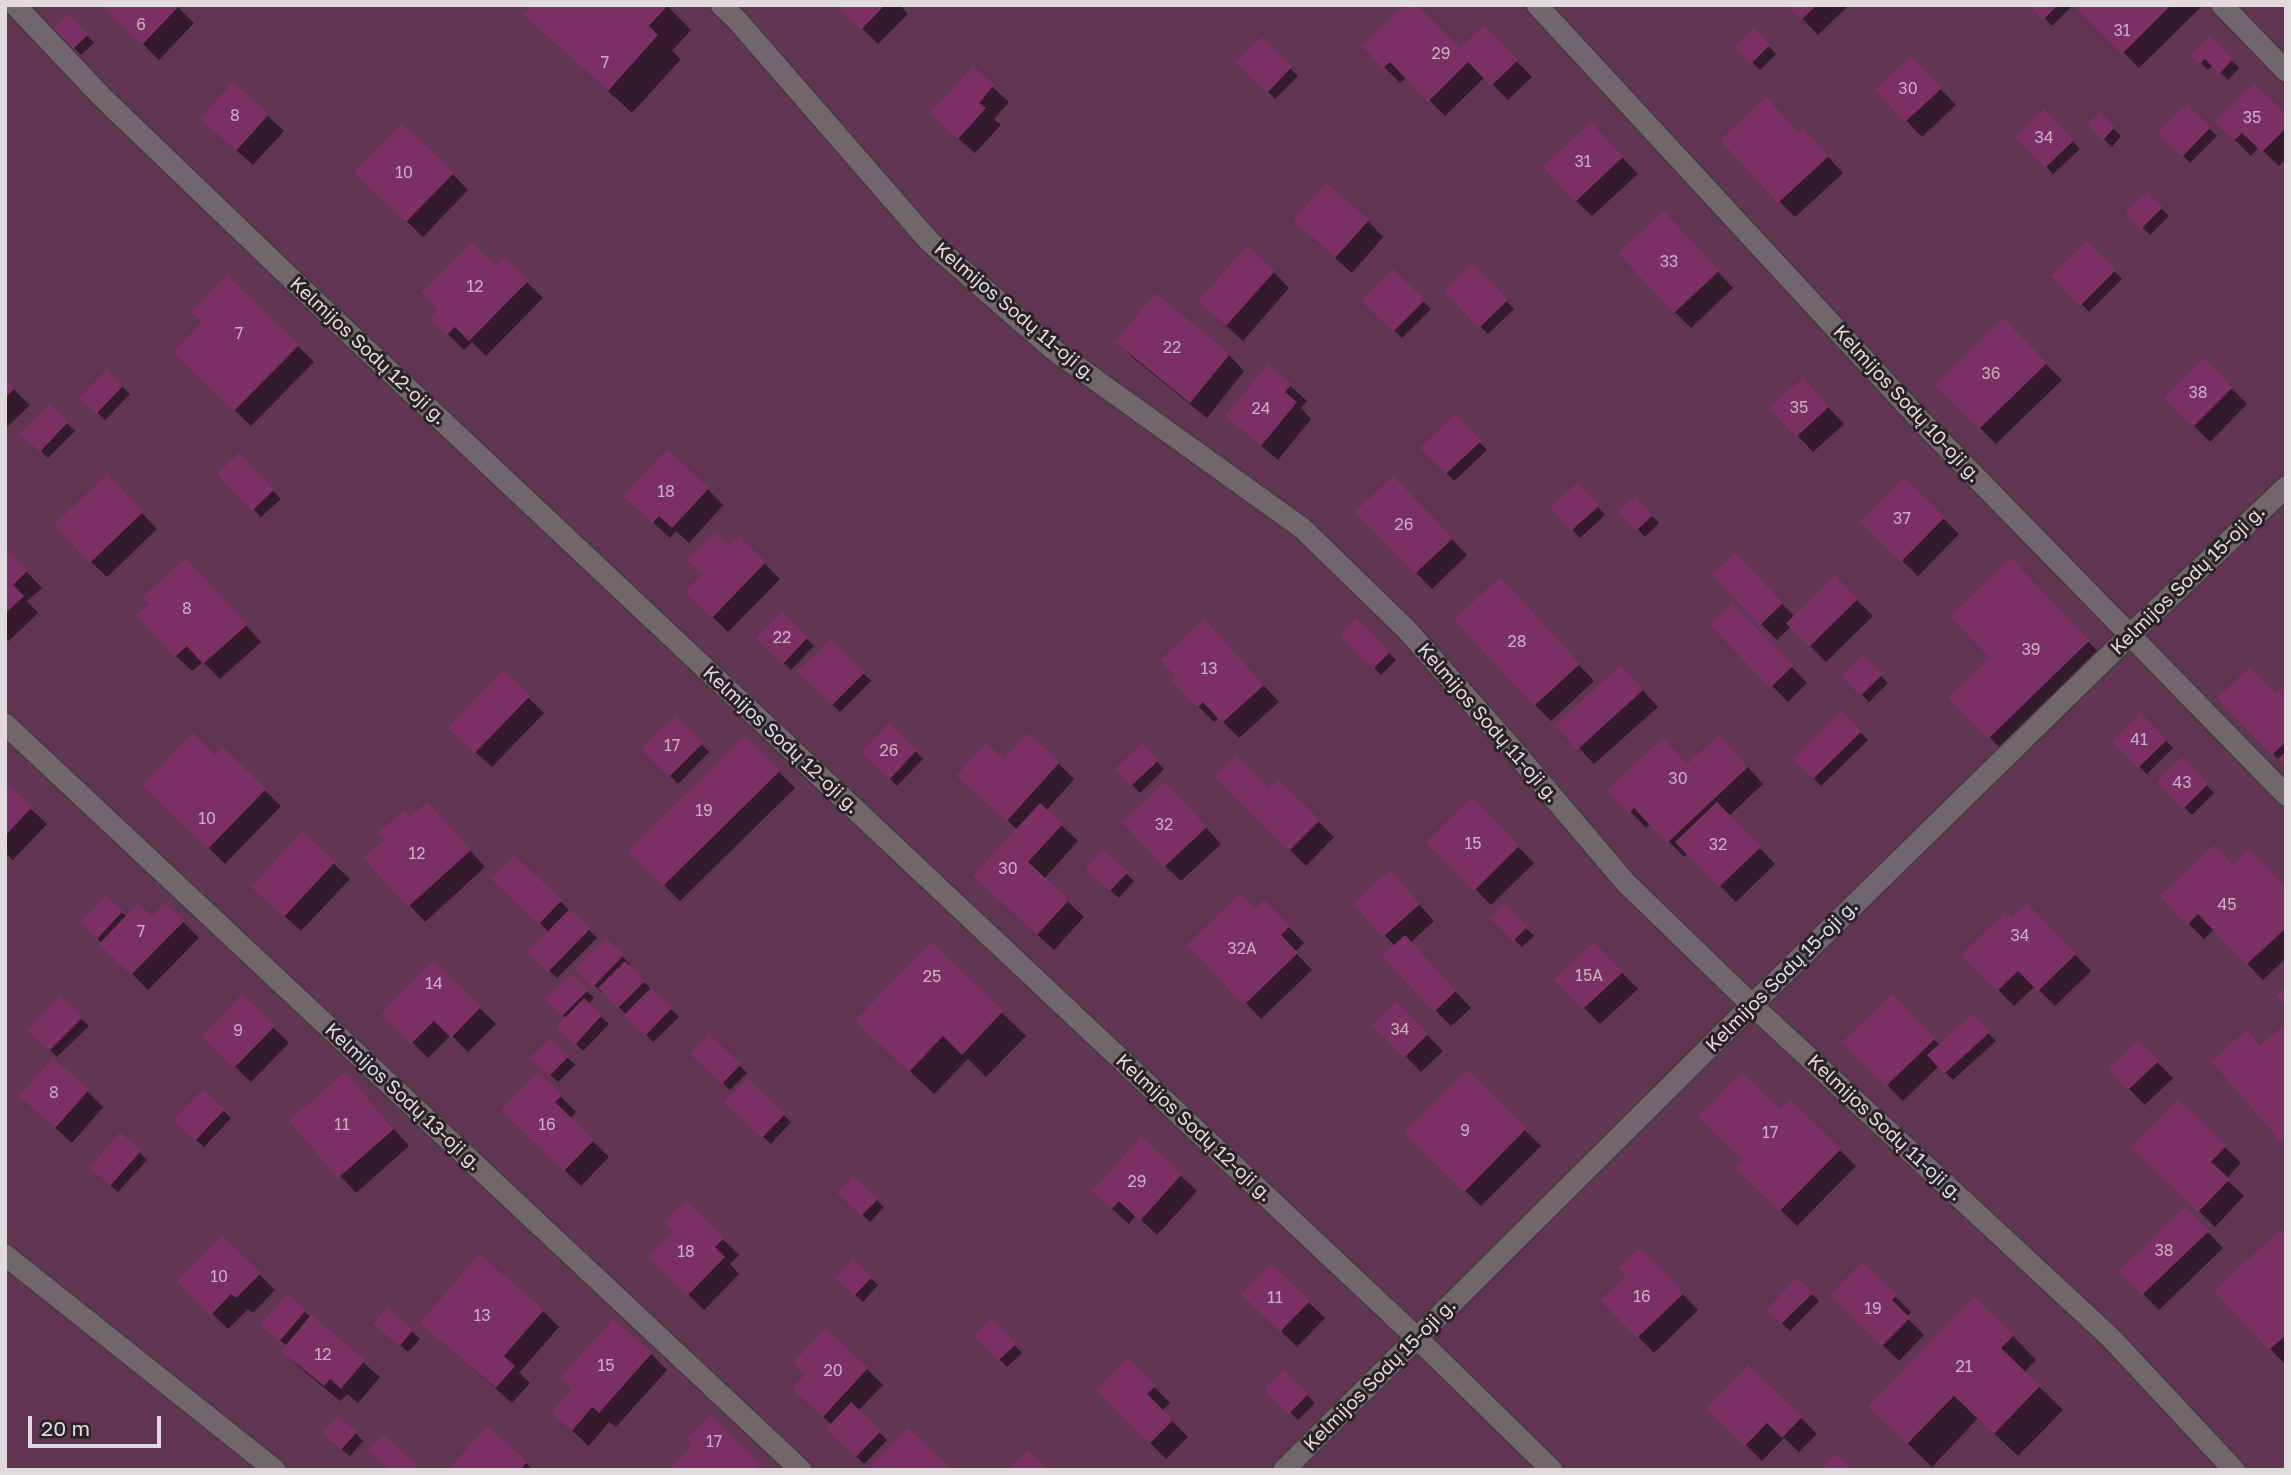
<!DOCTYPE html>
<meta charset="utf-8">
<style>
body{margin:0}
#map{position:relative;width:2291px;height:1475px;overflow:hidden;background:#292126;font-family:"Golos Text",sans-serif}
canvas{display:block}
.frame{position:absolute;inset:0;border:7px solid #e1dbdf;pointer-events:none}
.scale{position:absolute;left:28px;top:1416px;width:133px;height:32px;box-sizing:border-box;border:4px solid #e1dbdf;border-top:0;padding-left:9px;font-size:21px;line-height:24px;white-space:nowrap;color:#e1dbdf;-webkit-text-stroke:5px #292126;paint-order:stroke}
</style>
<div id="map">
<canvas width="2291" height="1475"></canvas>
<div class="frame"></div>
<div class="scale">20 m</div>
</div>
<script>
const c = document.querySelector('canvas').getContext('2d');
c.lineJoin = 'round';
function paint(path, color) { c.fillStyle = color; c.fill(path, 'evenodd'); }
const toPath = rows => new Path2D(rows.map(r => 'M' + r).join(''));
function trace(path, color, width, dash) { c.strokeStyle = color; c.lineWidth = width; c.lineCap = dash ? 'butt' : 'round'; c.setLineDash(dash || []); c.stroke(path); }
function write(font, color, halo, rows, align = 'center') {
  c.font = font + ' "Golos Text",sans-serif'; c.lineWidth = 6; c.setLineDash([]); c.textBaseline = 'middle'; c.strokeStyle = halo; c.fillStyle = color; for (const [text, x, y, turn = 0] of rows) {
    c.save(); c.translate(x, y); c.rotate((+turn || 0) * Math.PI / 180); c.textAlign = isNaN(turn) ? turn : align; if (halo) c.strokeText(text, 0, 0); c.fillText(text, 0, 0); c.restore();
  }
}
const green = toPath([
 [5,5,2286,5,2286,1470,5,1470]
]);
const shadow = toPath([
 [103,5,180,5,178,7,194,23,159,60],
 [666,5,691,30,672,51,681,59,632,113,549,37],
 [838,5,900,5,908,14,878,44],
 [1789,5,1849,5,1818,35],
 [2032,5,2073,5,2052,26],
 [2083,5,2199,5,2201,7,2139,68,2080,9],
 [77,24,94,43,81,55,56,29],
 [1484,28,1532,77,1508,100,1485,77,1445,116,1407,77,1400,83,1364,46,1460,51],
 [1754,31,1776,54,1760,70,1737,47],
 [2210,38,2239,68,2228,80,2213,65,2208,70,2193,55],
 [1262,39,1298,76,1275,99,1239,63],
 [1911,58,1956,105,1922,137,1877,90],
 [973,69,1009,102,994,119,1001,125,975,153,948,130],
 [233,84,284,131,253,165,218,134],
 [2187,106,2217,136,2190,163,2160,133],
 [2044,111,2080,149,2053,174,2017,137],
 [2100,114,2121,136,2112,147,2090,125],
 [2286,117,2286,159,2279,166,2259,147,2251,156,2217,122],
 [1799,135,1819,147,1843,173,1795,217,1779,201],
 [1606,140,1638,174,1592,216,1576,201],
 [453,174,468,190,423,237,372,188],
 [2147,194,2169,216,2150,235,2127,213],
 [1368,221,1383,237,1352,273,1311,237],
 [1679,230,1733,288,1691,328,1675,312],
 [2087,243,2122,279,2089,312,2054,276],
 [504,260,543,298,486,356,472,342,464,350,432,318],
 [1472,266,1514,309,1488,334,1446,291],
 [1393,271,1431,309,1402,338,1364,301],
 [1274,272,1289,288,1243,341,1216,317],
 [227,277,314,362,251,426,175,352,204,322],
 [2003,321,2062,380,1996,444,1938,385],
 [1117,342,1229,355,1244,371,1207,418,1133,358],
 [2204,360,2247,404,2210,442,2166,398],
 [1268,366,1307,401,1301,408,1311,419,1278,460,1227,416],
 [107,372,130,394,105,420,81,398],
 [5,381,30,405,5,429],
 [1818,396,1844,424,1813,452,1772,408],
 [50,406,75,431,48,458,23,434],
 [1455,417,1487,450,1454,481,1422,448],
 [239,455,281,499,261,517,219,474],
 [1393,478,1467,555,1432,589,1358,512],
 [1904,479,1959,534,1918,576,1862,522],
 [708,489,723,505,689,543,676,531,670,538,641,511],
 [1585,492,1605,515,1580,538,1552,508],
 [123,493,157,529,107,577,91,562],
 [1635,499,1659,523,1645,537,1621,512],
 [739,538,780,579,728,632,687,592],
 [5,549,42,588,27,601,38,613,9,641,5,637],
 [1735,555,1795,617,1835,578,1873,616,1826,662,1791,626,1777,640,1761,624],
 [202,576,261,642,220,679,203,662,192,671,176,656],
 [2027,577,2104,658,2005,753,1951,698,1993,658],
 [1516,596,1594,681,1551,721,1535,705],
 [782,614,814,646,791,670,759,638],
 [1357,620,1396,660,1381,675,1342,635],
 [1748,621,1807,683,1788,702,1712,625],
 [1220,637,1279,702,1239,738,1219,718,1214,722,1198,706],
 [830,642,871,681,840,712,800,672],
 [1862,657,1888,683,1869,702,1843,676],
 [503,673,544,713,492,767,466,744],
 [1637,684,1658,707,1594,764,1579,748],
 [2286,690,2286,767,2219,698,2277,696],
 [1842,713,1868,740,1821,786,1795,759],
 [2141,715,2173,748,2147,774,2114,741],
 [675,718,709,752,678,784,643,749],
 [889,726,923,759,897,786,863,752],
 [745,738,795,788,680,901,630,851],
 [1142,746,1164,769,1140,793,1117,769],
 [223,750,281,806,225,864,145,785,215,758],
 [1735,753,1763,784,1729,816,1775,864,1736,902,1688,853,1684,857,1651,823,1646,828,1610,790],
 [2182,760,2214,793,2192,815,2159,782],
 [1004,761,1058,763,1074,779,1046,811,1078,841,1044,879,1084,917,1054,950,991,892,1018,830,975,792],
 [1217,777,1269,791,1278,781,1334,837,1306,866],
 [5,785,47,824,13,860,5,853],
 [1181,800,1221,844,1181,881,1165,866],
 [1472,800,1534,863,1491,905,1429,842],
 [411,820,443,820,485,867,425,922,366,858],
 [302,834,350,879,301,931,269,902],
 [1103,852,1134,881,1119,898,1095,877],
 [2233,867,2286,890,2286,958,2263,980,2214,929,2204,939,2188,923],
 [494,879,560,901,597,938,557,978,530,952,549,932],
 [1405,888,1434,921,1410,943,1471,1008,1451,1026,1436,1011,1395,946,1355,904],
 [106,897,127,917,183,922,199,938,148,990,82,923],
 [2026,905,2091,971,2055,1006,2035,986,2014,1006,1964,955,2011,921],
 [1504,907,1534,936,1522,947,1493,918],
 [1255,911,1280,918,1304,943,1295,952,1312,970,1261,1019,1246,1003],
 [606,940,630,964,628,966,679,1017,653,1042,603,991,602,993,578,969],
 [931,944,1026,1036,986,1077,968,1059,934,1094,881,1044],
 [1594,944,1638,989,1600,1024,1557,980],
 [433,963,496,1024,468,1052,451,1035,428,1058,384,1014],
 [571,976,594,998,588,1004,609,1024,583,1051,559,1027,567,1019,548,1000],
 [242,997,289,1043,251,1082,204,1037],
 [1892,997,1940,1046,1972,1016,1996,1041,1953,1080,1939,1066,1903,1101,1845,1042],
 [61,999,89,1026,57,1057,30,1030],
 [1396,1004,1443,1051,1421,1072,1375,1025],
 [2284,1027,2286,1029,2286,1144,2213,1061,2247,1032,2261,1047],
 [710,1037,747,1073,730,1090,693,1054],
 [550,1041,575,1065,558,1082,532,1058],
 [2138,1043,2173,1078,2145,1105,2110,1069],
 [1467,1073,1541,1146,1481,1206,1406,1133],
 [538,1074,576,1112,570,1119,609,1157,581,1186,503,1110],
 [747,1080,791,1122,771,1144,727,1102],
 [360,1090,409,1146,356,1193,291,1121],
 [87,1091,103,1107,72,1143,37,1111],
 [203,1091,231,1118,204,1147,183,1128],
 [1790,1101,1856,1166,1797,1226,1738,1168],
 [2178,1101,2241,1163,2226,1179,2244,1196,2215,1227,2134,1147],
 [1141,1139,1197,1191,1157,1235,1136,1215,1129,1224,1110,1207],
 [139,1152,147,1160,118,1192,98,1176],
 [853,1178,884,1207,870,1222,839,1193],
 [686,1203,739,1255,730,1264,739,1274,704,1310,650,1257,676,1231],
 [2185,1209,2223,1248,2159,1310,2121,1271],
 [222,1237,275,1290,253,1313,248,1309,228,1329,179,1281],
 [2286,1237,2286,1365,2270,1349],
 [1640,1250,1698,1310,1654,1353,1603,1301,1628,1276],
 [853,1261,878,1285,863,1302,837,1278],
 [1862,1264,1911,1312,1906,1317,1924,1335,1899,1361,1832,1295],
 [1271,1266,1325,1318,1297,1347,1243,1294],
 [1797,1280,1819,1301,1790,1331,1768,1310],
 [287,1297,380,1377,358,1403,347,1394,340,1401,299,1367,283,1351,287,1346,270,1332],
 [387,1310,420,1339,408,1352,383,1331],
 [543,1311,559,1327,519,1373,530,1383,512,1403,422,1323],
 [991,1321,1022,1353,1007,1367,976,1335],
 [2013,1336,2036,1360,2024,1372,2063,1410,2018,1456,1978,1418,1932,1467,1894,1430],
 [651,1354,667,1370,616,1427,609,1422,589,1446,569,1428,574,1389],
 [1128,1360,1170,1403,1162,1411,1188,1437,1166,1459,1098,1390],
 [867,1369,883,1385,858,1411,887,1440,864,1464,828,1429,832,1425,810,1404],
 [1283,1372,1315,1403,1298,1420,1266,1389],
 [1709,1409,1801,1418,1817,1434,1799,1452,1784,1438,1762,1461],
 [356,1433,363,1441,350,1456,331,1442],
 [526,1463,533,1470,450,1470]
]);
const building = toPath([
 [101,5,180,5,142,45],
 [531,5,668,5,649,26,658,35,608,91,523,14],
 [836,5,885,5,861,30],
 [1404,5,1417,5,1460,48,1484,25,1518,60,1491,86,1468,62,1428,102,1390,62,1383,68,1362,46],
 [1787,5,1817,5,1801,20],
 [2029,5,2058,5,2043,20],
 [2081,5,2171,5,2122,54,2077,9],
 [69,14,88,35,73,49,54,28],
 [1754,28,1770,45,1751,64,1734,47],
 [2210,36,2233,59,2219,74,2205,59,2200,64,2190,55],
 [1262,37,1292,67,1267,93,1236,63],
 [1911,56,1942,88,1905,122,1875,90],
 [973,66,994,85,979,103,986,108,958,139,930,114],
 [233,82,269,114,236,151,200,118],
 [2254,83,2286,114,2286,128,2262,152,2242,133,2234,141,2215,122],
 [1766,97,1799,133,1803,129,1829,156,1778,203,1720,140],
 [2187,104,2211,127,2182,157,2158,133],
 [2044,109,2074,140,2045,168,2015,137],
 [2100,112,2115,127,2103,140,2087,125],
 [1591,122,1623,157,1575,202,1543,167],
 [402,123,454,173,406,222,354,173],
 [1326,183,1369,220,1335,258,1293,221],
 [2147,192,2163,207,2141,229,2125,213],
 [1664,211,1719,271,1674,313,1618,253],
 [2087,241,2116,270,2080,306,2051,276],
 [472,242,496,266,504,257,528,281,469,341,455,327,447,335,430,318,438,309,421,292],
 [1247,246,1275,271,1226,326,1198,301],
 [1472,263,1508,300,1479,328,1444,291],
 [1393,269,1425,300,1393,332,1361,301],
 [227,275,299,345,234,411,173,352,202,322,191,312],
 [1155,293,1230,354,1190,403,1115,342],
 [2003,318,2047,363,1979,429,1935,385],
 [2204,358,2233,387,2193,427,2164,398],
 [1268,364,1292,384,1285,392,1297,402,1261,446,1225,416],
 [107,369,123,386,96,414,79,398],
 [5,378,15,388,5,398],
 [1803,378,1829,407,1796,437,1769,408],
 [50,404,68,422,40,452,20,434],
 [1455,414,1481,441,1446,474,1420,448],
 [667,449,709,488,672,528,659,516,653,523,623,496],
 [239,453,274,490,252,511,217,474],
 [107,474,143,512,90,563,54,525],
 [1393,476,1453,538,1415,574,1355,512],
 [1904,477,1945,517,1901,562,1860,522],
 [1578,482,1599,506,1571,531,1550,508],
 [1635,497,1653,515,1636,531,1618,512],
 [715,532,729,546,739,536,766,562,712,618,685,592,702,574,687,560],
 [5,547,27,571,13,585,24,596,5,614],
 [1735,553,1783,603,1760,625,1712,575],
 [186,558,247,625,203,664,187,646,175,657,136,615,149,604,142,597],
 [2011,558,2089,641,1988,739,1948,698,1990,658,1950,617],
 [1835,575,1858,599,1809,647,1786,623],
 [1500,577,1580,664,1534,706,1454,620],
 [1732,603,1793,666,1770,688,1710,625],
 [782,612,808,637,783,664,756,638],
 [1357,618,1390,652,1373,669,1340,635],
 [1204,619,1264,685,1222,723,1203,702,1197,708,1172,681,1176,677,1160,660],
 [830,639,864,673,832,705,798,672],
 [1862,655,1882,675,1860,696,1841,676],
 [1621,665,1643,690,1577,750,1555,725],
 [2250,667,2276,694,2286,685,2286,742,2272,755,2217,698],
 [503,670,530,696,475,753,448,728],
 [1842,711,1862,731,1813,779,1793,759],
 [2141,713,2167,740,2138,768,2112,741],
 [675,716,703,743,669,777,641,749],
 [889,723,917,750,889,780,861,752],
 [193,733,215,755,223,747,266,789,208,849,142,785],
 [1027,733,1060,762,1007,821,956,776,986,743,1004,759],
 [1719,735,1748,767,1667,843,1634,808,1629,813,1607,790,1663,738,1687,764],
 [745,736,780,771,663,886,628,851],
 [1142,743,1158,761,1131,786,1115,769],
 [2286,751,2286,767,2278,759],
 [1236,756,1269,789,1278,779,1320,820,1289,851,1215,777],
 [2182,757,2208,784,2183,809,2157,782],
 [5,782,32,807,5,836],
 [1165,782,1207,827,1164,867,1122,822],
 [1472,797,1519,846,1474,891,1426,842],
 [427,802,471,850,408,907,363,858,384,840,378,833,404,810,410,817],
 [1717,802,1761,847,1719,887,1675,842],
 [1040,803,1063,824,1028,862,1069,900,1037,935,973,876],
 [302,831,335,862,284,917,251,887],
 [2214,845,2233,865,2249,849,2286,888,2286,928,2246,965,2198,914,2187,925,2160,896],
 [1103,849,1128,872,1110,891,1085,869],
 [514,855,562,900,539,924,491,879],
 [1390,870,1420,904,1383,937,1353,904],
 [1240,893,1255,909,1264,900,1290,926,1281,935,1298,953,1244,1005,1187,945],
 [106,895,123,911,97,939,80,923],
 [138,903,152,916,165,903,184,921,131,975,99,944],
 [2027,903,2076,954,2038,991,2018,971,1997,991,1961,955,2005,912,2011,918],
 [1504,904,1527,927,1513,941,1490,918],
 [570,909,590,929,548,972,527,952],
 [1405,935,1456,991,1434,1012,1382,956],
 [606,938,624,955,593,987,575,969],
 [931,942,1003,1011,962,1055,943,1036,909,1072,855,1021],
 [1594,942,1623,972,1583,1009,1554,980],
 [433,960,481,1007,451,1038,434,1021,411,1044,381,1014],
 [625,961,645,981,618,1008,598,988],
 [571,974,588,990,562,1016,545,1000],
 [2286,986,2286,1006,2276,996],
 [651,988,672,1008,645,1036,624,1015],
 [242,994,275,1026,234,1068,202,1037],
 [1892,994,1935,1039,1886,1086,1842,1042],
 [61,996,82,1018,49,1051,27,1030],
 [584,998,602,1015,575,1045,556,1027],
 [1396,1001,1428,1034,1404,1058,1372,1025],
 [1972,1014,1990,1032,1944,1074,1927,1055],
 [2284,1025,2286,1139,2281,1142,2211,1061,2247,1030,2260,1046],
 [709,1034,741,1064,722,1084,690,1054],
 [550,1038,568,1057,549,1076,530,1058],
 [2138,1040,2159,1061,2128,1090,2108,1069],
 [53,1058,89,1090,55,1128,19,1096],
 [1467,1070,1526,1129,1464,1192,1404,1133],
 [345,1072,394,1129,338,1178,289,1121],
 [538,1072,562,1095,555,1102,594,1140,564,1171,501,1110],
 [1742,1072,1780,1109,1790,1099,1841,1149,1780,1211,1735,1168,1743,1160,1698,1117],
 [747,1078,785,1114,762,1138,724,1102],
 [203,1089,225,1109,195,1141,173,1120],
 [2178,1099,2226,1146,2211,1162,2230,1179,2198,1212,2131,1147],
 [120,1132,141,1151,110,1186,89,1168],
 [1141,1137,1182,1174,1140,1221,1119,1201,1112,1209,1092,1191],
 [853,1176,878,1199,861,1216,837,1193],
 [686,1200,724,1238,715,1247,725,1257,687,1296,648,1257,674,1231,664,1222],
 [2185,1207,2209,1231,2142,1295,2119,1271],
 [2281,1229,2286,1235,2286,1335,2269,1350,2214,1291],
 [222,1235,261,1273,236,1298,231,1294,211,1315,177,1281],
 [1640,1248,1684,1293,1637,1338,1600,1300,1626,1276,1618,1268],
 [479,1254,544,1310,504,1356,515,1366,496,1388,420,1323],
 [853,1259,872,1277,854,1296,835,1278],
 [1862,1262,1897,1295,1892,1300,1910,1318,1882,1346,1830,1295],
 [1271,1264,1310,1301,1280,1332,1241,1294],
 [1797,1278,1813,1293,1781,1324,1766,1310],
 [287,1294,306,1310,280,1341,260,1325],
 [1974,1297,2014,1335,2001,1348,2040,1386,1994,1434,1954,1396,1907,1444,1868,1406],
 [387,1307,413,1330,400,1346,373,1324],
 [311,1315,365,1360,341,1389,330,1379,324,1386,281,1351],
 [991,1318,1016,1344,998,1361,974,1335],
 [613,1319,652,1353,599,1413,592,1407,572,1431,551,1413,572,1389,560,1378],
 [825,1328,868,1368,823,1417,792,1389,805,1374,793,1363],
 [1128,1358,1156,1386,1147,1394,1173,1420,1149,1444,1096,1390],
 [1748,1365,1802,1417,1782,1438,1767,1423,1745,1446,1706,1409],
 [1283,1370,1308,1394,1289,1414,1264,1389],
 [851,1402,881,1431,856,1457,826,1429],
 [710,1415,760,1464,754,1470,668,1470,692,1445,686,1439],
 [337,1416,357,1432,341,1450,322,1434],
 [487,1426,527,1462,520,1470,448,1470],
 [908,1428,952,1470,867,1470],
 [383,1434,422,1470,390,1470,368,1450],
 [1028,1450,1047,1470,1009,1470],
 [1836,1454,1852,1470,1820,1470]
]);
const minor = toPath([
 [15,5,102,97,302,289,1417,1338,1552,1470],
 [721,5,736,19,929,241,1054,350,1302,528,1407,630,1508,744,1626,883,1752,1005,2111,1338,2234,1470],
 [1537,5,1923,423,2286,795],
 [2222,5,2286,71],
 [5,724,801,1470],
 [5,1255,275,1470],
 [1284,1470,1752,1005,2131,634,2286,487]
]);
const numberNames = [
 ["6",141,25],
 ["31",2122,31],
 ["29",1441,54],
 ["7",605,63],
 ["30",1908,89],
 ["8",235,116],
 ["35",2252,118],
 ["34",2044,138],
 ["31",1583,162],
 ["10",404,173],
 ["33",1669,262],
 ["12",475,287],
 ["7",239,334],
 ["22",1172,348],
 ["36",1991,374],
 ["38",2198,393],
 ["35",1799,408],
 ["24",1261,409],
 ["18",666,492],
 ["37",1902,519],
 ["26",1404,525],
 ["8",187,609],
 ["22",782,638],
 ["28",1517,642],
 ["39",2031,650],
 ["13",1209,669],
 ["41",2139,740],
 ["17",672,746],
 ["26",889,751],
 ["30",1678,779],
 ["43",2182,783],
 ["19",704,811],
 ["10",207,819],
 ["32",1164,825],
 ["15",1473,844],
 ["32",1718,845],
 ["12",417,854],
 ["30",1008,869],
 ["45",2227,905],
 ["7",141,932],
 ["34",2020,936],
 ["32A",1242,949],
 ["15A",1589,976],
 ["25",932,977],
 ["14",434,984],
 ["34",1400,1030],
 ["9",238,1031],
 ["8",54,1093],
 ["11",342,1125],
 ["16",547,1125],
 ["9",1465,1131],
 ["17",1770,1133],
 ["29",1137,1182],
 ["38",2164,1251],
 ["18",686,1252],
 ["10",219,1277],
 ["16",1642,1297],
 ["11",1275,1298],
 ["19",1873,1309],
 ["13",482,1316],
 ["12",323,1355],
 ["15",606,1366],
 ["21",1964,1367],
 ["20",833,1371],
 ["17",714,1442]
];
const streetNames = [
 ["Kelmijos Sodų 11-oji g.",1015,312,40],
 ["Kelmijos Sodų 12-oji g.",368,351,43],
 ["Kelmijos Sodų 10-oji g.",1907,404,47],
 ["Kelmijos Sodų 15-oji g.",2188,580,-44],
 ["Kelmijos Sodų 11-oji g.",1488,723,49],
 ["Kelmijos Sodų 12-oji g.",781,740,43],
 ["Kelmijos Sodų 15-oji g.",1782,976,-45],
 ["Kelmijos Sodų 13-oji g.",403,1097,43],
 ["Kelmijos Sodų 12-oji g.",1194,1128,43],
 ["Kelmijos Sodų 11-oji g.",1885,1128,43],
 ["Kelmijos Sodų 15-oji g.",1380,1375,-45]
];
paint(green, '#613452');
paint(shadow, '#0007');
paint(building, '#7b2f65');
trace(minor, '#443c41', 24);
trace(minor, '#70666c', 21);
write('16px', '#c8b0c0', null, numberNames);
write('19px', '#e1dbdf', '#292126', streetNames);
</script>
